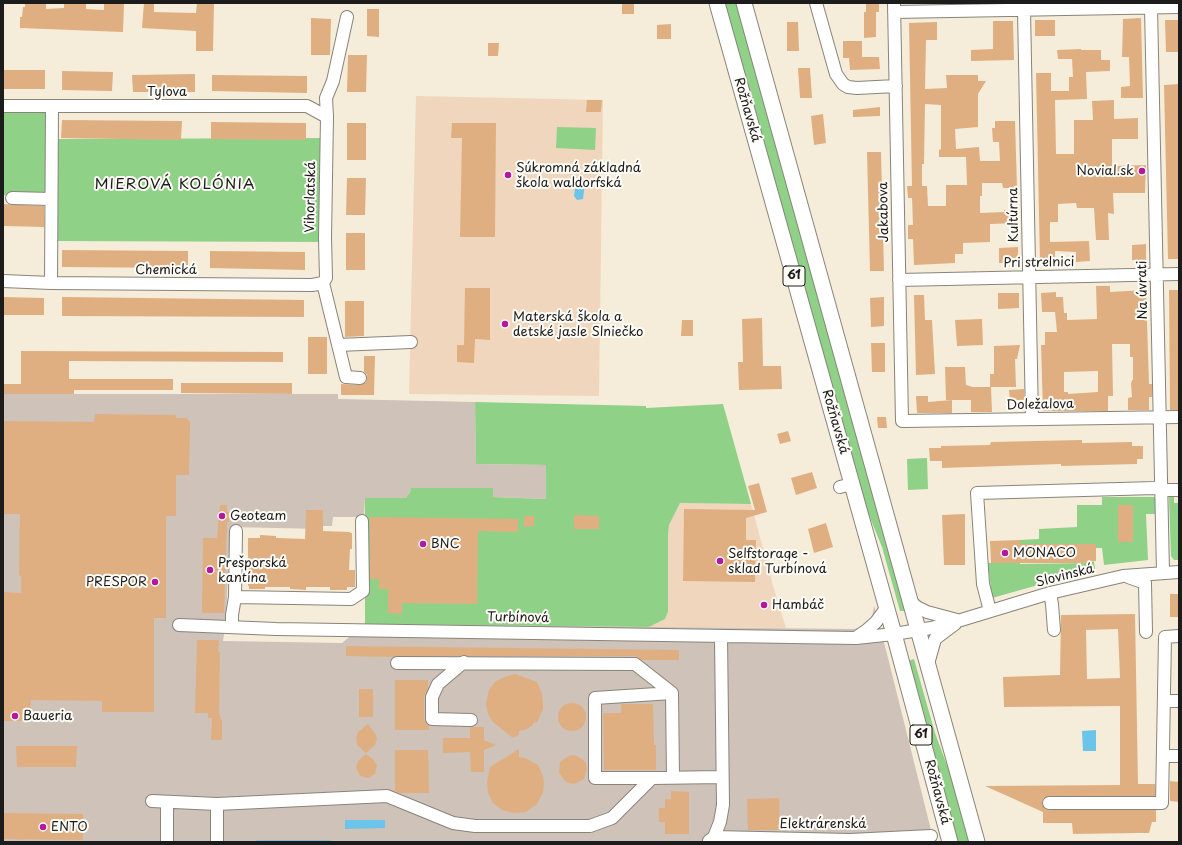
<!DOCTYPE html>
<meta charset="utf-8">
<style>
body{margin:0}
#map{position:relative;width:1182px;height:845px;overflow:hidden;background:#f5edd9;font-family:"Playpen Sans",sans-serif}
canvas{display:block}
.frame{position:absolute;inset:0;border:4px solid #1c1c1c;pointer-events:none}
</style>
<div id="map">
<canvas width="1182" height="845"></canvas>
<div class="frame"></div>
</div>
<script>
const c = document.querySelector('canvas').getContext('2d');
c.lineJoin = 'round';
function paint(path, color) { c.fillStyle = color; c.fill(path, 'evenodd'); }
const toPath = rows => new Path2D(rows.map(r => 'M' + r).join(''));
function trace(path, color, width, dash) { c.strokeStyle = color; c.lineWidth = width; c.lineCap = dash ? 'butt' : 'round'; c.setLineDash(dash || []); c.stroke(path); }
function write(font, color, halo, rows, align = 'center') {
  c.font = font + ' "Playpen Sans",sans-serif'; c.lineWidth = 4; c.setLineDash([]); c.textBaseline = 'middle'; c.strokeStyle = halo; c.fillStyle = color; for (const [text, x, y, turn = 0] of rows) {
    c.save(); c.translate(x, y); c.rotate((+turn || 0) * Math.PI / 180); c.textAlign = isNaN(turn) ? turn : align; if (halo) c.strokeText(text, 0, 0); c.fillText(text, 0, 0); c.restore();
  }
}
const built = toPath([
 [416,96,603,100,599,396,409,394],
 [680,503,751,504,774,589,786,628,649,627,665,619,668,612,668,536,669,525]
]);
const industrial = toPath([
 [3,394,338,394,338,399,475,402,476,464,546,465,546,499,493,497,492,488,411,488,410,492,406,498,365,498,364,517,333,517,332,526,323,526,323,529,230,527,226,620,223,641,342,643,365,624,855,629,865,625,872,618,874,606,887,654,934,842,3,842]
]);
const green = toPath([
 [724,3,737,3,906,611,900,611,882,547,862,498],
 [46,110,49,116,48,194,3,195,3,111],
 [557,127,596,128,595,150,556,148],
 [327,138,325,242,51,241,57,139],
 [475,402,646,406,646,408,723,404,751,504,680,503,669,525,668,536,668,612,665,619,649,627,365,624,365,498,406,498,410,492,411,488,493,488,493,497,546,499,546,465,476,464],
 [927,458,928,489,908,490,907,459],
 [1174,494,1174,503,1179,503,1179,560,1174,560,1171,556,1169,496],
 [1102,497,1155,497,1155,514,1146,514,1148,560,1104,565,1102,548,1096,548,1096,544,1020,544,1020,540,1039,539,1039,529,1077,527,1077,505,1102,505],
 [1089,562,1094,562,1095,569,992,598,988,563,1020,563,1020,564,1089,563],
 [914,659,935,733,954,784,970,842,958,842,907,661]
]);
const water = toPath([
 [584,181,585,182,583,199,577,200,574,196,575,189,579,184],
 [1096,730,1096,751,1083,751,1082,731],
 [345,820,385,820,385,828,345,829]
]);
const stream = toPath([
 [257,842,330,842]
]);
const building = toPath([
 [25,3,46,3,46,9,64,8,64,3,86,3,86,9,104,10,104,3,124,3,123,32,20,28,20,17,22,17,23,7,25,7],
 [144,3,154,3,154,12,196,13,197,3,214,3,213,51,196,51,196,31,142,28],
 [622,3,634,3,634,14,622,14],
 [866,3,879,3,879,12,876,12,876,37,864,38,864,12,866,12],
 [367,9,379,9,379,37,367,36],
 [311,18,331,19,330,55,311,55],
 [1141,18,1143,98,1121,98,1121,87,1130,86,1129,57,1122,57,1123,19],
 [1035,20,1055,20,1055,36,1035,36],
 [1165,20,1179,20,1179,52,1166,52],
 [993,21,1013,21,1014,60,971,61,971,50,993,49],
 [787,22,798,22,799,51,787,51],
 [937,22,937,40,926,40,925,89,947,88,946,75,978,75,978,81,986,81,978,94,978,127,955,129,956,149,979,147,980,161,1000,161,999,142,993,142,992,128,995,128,995,121,1015,121,1017,188,1003,188,1002,183,982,183,982,196,980,196,980,213,1004,212,1004,210,1017,210,1017,223,990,224,990,242,963,243,963,254,955,254,955,263,914,265,913,239,908,239,908,225,913,225,912,198,908,198,907,186,912,186,909,23],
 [925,104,941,105,941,149,939,150,939,157,966,157,967,185,946,185,946,206,928,206,927,186,922,186,922,164,924,164],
 [671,24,671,39,657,39,657,25],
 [843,41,862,41,862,57,879,57,880,69,850,70,849,58,843,58],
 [488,43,499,43,498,56,488,56],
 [1081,49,1081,50,1101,50,1101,60,1110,60,1110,71,1086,72,1087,99,1055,100,1056,154,1074,154,1074,120,1093,120,1092,101,1114,100,1114,119,1138,118,1138,139,1112,139,1112,166,1146,165,1145,193,1113,193,1114,214,1108,213,1109,240,1096,240,1094,208,1077,208,1076,203,1058,204,1058,222,1050,222,1050,242,1089,241,1090,261,1076,262,1076,252,1055,251,1055,262,1040,262,1036,73,1051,73,1051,91,1069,91,1069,77,1073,77,1072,59,1058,59,1057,50],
 [348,55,367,55,366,92,347,92],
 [798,68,810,68,812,98,800,98],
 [3,70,45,70,45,89,3,89],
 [62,71,113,72,112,91,62,90],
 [195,74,195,92,133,92,132,75],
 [212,75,307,76,307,93,212,91],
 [1178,84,1179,99,1179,259,1168,259,1164,85],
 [587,100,602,100,601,112,586,112],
 [880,107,880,116,853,117,853,110],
 [823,114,826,143,814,145,811,116],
 [62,120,182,121,181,140,61,138],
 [211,122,306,123,306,140,211,139],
 [347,123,366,123,366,160,347,160],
 [452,123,496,123,495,237,460,237,462,138,451,138],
 [867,152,881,152,884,271,870,271],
 [347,178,366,178,365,215,346,215],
 [3,204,44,206,44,227,3,226],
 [346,233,365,233,365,270,346,270],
 [1146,244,1146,260,1132,260,1132,245],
 [1018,247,1018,263,999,263,999,248],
 [62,250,188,251,188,268,62,267],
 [210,251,305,252,305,270,210,268],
 [1096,286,1110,286,1110,292,1146,290,1149,384,1152,384,1152,397,1149,397,1149,410,1128,410,1128,398,1132,397,1131,384,1132,380,1133,380,1133,357,1130,357,1130,344,1112,344,1113,396,1108,396,1108,411,1043,411,1041,345,1045,345,1045,332,1057,332,1055,312,1042,312,1041,293,1056,292,1056,297,1063,297,1064,313,1067,313,1067,320,1097,319],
 [1098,371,1098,392,1068,394,1068,392,1064,392,1064,372],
 [465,288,490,288,490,340,475,339,474,363,457,362,457,345,464,345],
 [1169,290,1179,290,1179,410,1170,410],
 [998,293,1019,293,1019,308,998,309],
 [914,295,924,295,925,320,932,320,935,374,916,375],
 [3,297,44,298,44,315,3,315],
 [62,297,304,300,304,317,62,316],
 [884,297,884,326,871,327,870,298],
 [345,301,364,301,364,336,345,337],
 [762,318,763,366,781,366,782,389,739,390,738,362,743,362,742,319],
 [982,319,983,345,957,346,955,320],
 [682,320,693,320,693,336,681,336],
 [308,337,327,337,327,374,308,374],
 [871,343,885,343,885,372,872,372],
 [1020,345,1017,359,1015,359,1016,387,990,387,990,374,994,374,994,346],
 [21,351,283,352,283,362,69,361,69,379,173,379,173,390,74,390,74,394,4,394,3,384,21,384],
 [364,356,375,356,374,395,341,395,341,384,360,385,366,382,367,375,364,372],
 [945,367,965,367,966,385,973,387,991,387,992,412,971,412,971,400,946,400],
 [181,383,292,383,292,394,181,393],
 [1024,389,1024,400,1010,400,1009,390],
 [916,396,928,396,928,402,952,400,952,413,917,413],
 [95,414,176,415,176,418,186,418,190,422,189,475,176,475,176,516,166,516,166,618,154,618,154,712,102,712,102,701,31,700,30,721,3,721,3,592,21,593,21,576,19,575,20,514,3,514,3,421,94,422],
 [877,417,886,417,887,428,878,428],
 [788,431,791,441,780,444,777,434],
 [1082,440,1082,443,1132,442,1132,446,1143,446,1143,459,1137,459,1137,464,1061,466,1061,464,942,468,942,461,930,461,929,448,941,448,941,446,990,445,991,442],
 [812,472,817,488,796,495,791,478],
 [759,483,767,512,746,518,746,540,756,540,755,582,683,581,684,509,755,510,748,486],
 [220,505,227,505,227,512,230,512,229,522,227,522,224,613,202,613,203,538,217,538],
 [1118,505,1133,505,1133,542,1118,542],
 [306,510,323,510,323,531,350,532,350,533,352,533,352,549,350,549,349,570,355,570,355,587,347,587,347,590,330,590,330,587,306,587,306,590,290,589,290,587,265,587,265,589,249,589,249,586,248,586,248,538,260,538,260,535,276,536,276,538,277,538,305,539],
 [965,514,965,565,944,565,942,515],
 [574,515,599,516,599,529,574,529],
 [524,516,534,516,534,526,524,527],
 [370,517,518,519,518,532,478,531,477,604,402,603,402,614,388,613,388,589,379,589,379,579,370,579],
 [826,523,833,547,814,553,808,529],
 [1020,540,1020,544,1096,544,1096,561,1089,562,1089,563,991,563,990,541],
 [1170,594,1179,594,1179,617,1170,617],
 [1135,614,1138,784,1155,784,1155,796,1049,796,1043,799,1042,803,1045,809,1049,810,1156,810,1156,822,1152,822,1149,833,1137,833,1073,834,1072,823,1043,823,1043,812,985,786,1120,785,1120,706,1004,707,1003,677,1060,675,1061,615],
 [1118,629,1120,678,1087,679,1086,630],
 [197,640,219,640,218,652,220,652,219,713,222,722,222,740,211,740,212,718,208,718,208,713,195,713],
 [346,646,679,650,679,660,642,660,635,656,468,656,463,655,460,656,397,656,392,657,346,656],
 [515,674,537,682,542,694,543,704,543,709,537,722,533,723,533,725,525,730,519,731,519,735,513,738,493,722,488,714,486,704,489,690,495,682,502,678],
 [395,680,428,680,428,688,424,697,424,719,426,723,429,726,429,730,395,730],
 [359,689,373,689,373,717,359,717],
 '558 717a14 14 0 1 1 28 0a14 14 0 1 1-28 0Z',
 [621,704,653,704,654,745,656,745,656,770,604,770,603,713,621,713],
 [368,724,376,735,377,739,375,745,366,753,357,745,356,738,358,732],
 [470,727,484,727,484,740,496,745,484,750,484,772,471,772,470,752,443,753,443,738,470,738],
 [16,746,77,746,76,767,17,767],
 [519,749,519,757,525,758,538,765,543,776,544,783,543,792,537,804,526,812,514,813,502,810,493,803,488,793,487,782,490,767],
 [395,750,428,750,429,793,400,793,395,791],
 [366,754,374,760,377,765,375,774,368,778,360,776,356,768,358,761],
 [572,755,577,756,582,759,586,763,587,769,584,779,574,784,568,783,564,780,559,772,560,762,567,757],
 [1170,781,1179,782,1179,802,1170,801],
 [671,791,689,792,689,834,665,834,665,822,659,822,659,808,665,808,665,799,671,799],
 [779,798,780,830,748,830,747,799],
 [3,813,83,814,83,840,3,839]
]);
const minor = toPath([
 [816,3,836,74,843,84,848,87,857,88,896,86],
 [894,3,902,421,1179,417],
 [1151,7,1163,572],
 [1024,10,1032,419],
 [894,12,1179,7],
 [3,106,307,106,327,117],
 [12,198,51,199],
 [899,280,1179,274],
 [3,281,51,283,312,285,323,283,326,278,325,238,327,117,326,98,333,81,347,17],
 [51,283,52,106],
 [323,283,346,377,360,378],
 [338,345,411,342],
 [840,487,852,484],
 [1128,577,1145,583,1146,632],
 [1050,593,1052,604,1054,630],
 [235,597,351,599,363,591,362,521],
 [911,602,917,607,927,612,957,620],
 [990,611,983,584,977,493,1155,488,1167,490,1179,490],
 [179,625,276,629,856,638,894,634,931,628,961,620,1050,593,1123,576,1179,572],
 [232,627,232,615,235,597,236,531],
 [857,637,867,630,876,622,887,607],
 [464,662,438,684,432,697,432,719,471,720],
 [397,663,635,664,672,693,673,777],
 [928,664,935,639,955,624],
 [1164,701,1179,701],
 [1164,756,1179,756],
 [652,778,595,778,595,698,672,693],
 [152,801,217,804,387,796,453,823,475,826,590,826,612,818,652,778,722,777],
 [167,803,167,842],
 [1049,803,1162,803,1165,637,1179,636],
 [217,804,217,842],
 [714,837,850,840,931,836],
 [709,841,714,837,720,822,723,805,721,636]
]);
const major = toPath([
 [717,3,894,634,950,842],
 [744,3,977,842]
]);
const markers = [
 [1142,171,4,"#b5179e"],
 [508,175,4,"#b5179e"],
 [505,324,4,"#b5179e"],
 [222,516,4,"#b5179e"],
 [423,544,4,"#b5179e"],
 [1005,553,4,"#b5179e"],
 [720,561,4,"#b5179e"],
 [210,570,4,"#b5179e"],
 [155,582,4,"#b5179e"],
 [764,605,4,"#b5179e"],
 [15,716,4,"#b5179e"],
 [43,827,4,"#b5179e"]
];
const shields = [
 [794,276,22],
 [921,735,22]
];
const shieldNames = [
 ["61",794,276],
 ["61",921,735]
];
const streetNames = [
 ["Tylova",167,92],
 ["Rožňavská",747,110,74],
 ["Vihorlatská",311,197,-89],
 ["Jakabova",884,212,-91],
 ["Kultúrna",1014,215,-91],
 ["Pri strelnici",1039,263,-1],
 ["Chemická",166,270],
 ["Na úvrati",1143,290,-91],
 ["Doležalova",1040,405,-1],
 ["Rožňavská",835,422,74],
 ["Slovinská",1065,576,-14],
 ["Turbínová",518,618,1],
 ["Rožňavská",937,792,75],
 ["Elektrárenská",823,824]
];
const poiNames = [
 ["Súkromná základná",516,168],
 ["škola waldorfská",516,183],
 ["Novial.sk",1134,171,"right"],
 ["Materská škola a",513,317],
 ["detské jasle Slniečko",513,332],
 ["Geoteam",230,516],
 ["BNC",431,544],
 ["MONACO",1013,553],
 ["Selfstorage -",728,554],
 ["sklad Turbínová",728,569],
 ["Prešporská",218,563],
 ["kantína",218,578],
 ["PRESPOR",147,582,"right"],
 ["Hambáč",772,605],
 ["Baueria",23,716],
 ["ENTO",51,827]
];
const quarterNames = [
 ["MIEROVÁ KOLÓNIA",175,185]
];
paint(built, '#f0d6bc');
paint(industrial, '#cec2b9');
paint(green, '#90d188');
paint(water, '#6bc4e9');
trace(stream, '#6bc4e9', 3.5);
paint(building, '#e0af81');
trace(minor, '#88847a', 14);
trace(major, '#88847a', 17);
trace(minor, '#fff', 12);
trace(major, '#fff', 15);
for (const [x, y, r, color] of markers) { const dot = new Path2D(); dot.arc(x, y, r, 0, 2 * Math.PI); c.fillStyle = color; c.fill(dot); trace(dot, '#fdfcf7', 1.5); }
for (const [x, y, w] of shields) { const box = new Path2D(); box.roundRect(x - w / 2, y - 10, w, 20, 3); c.fillStyle = '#fdfcf7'; c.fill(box); trace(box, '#1c1c1c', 1); }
write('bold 12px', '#1c1c1c', null, shieldNames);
write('13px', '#1c1c1c', '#fdfcf7', streetNames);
write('13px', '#1c1c1c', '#fdfcf7', poiNames, 'left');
c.letterSpacing = '1px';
write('15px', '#1c1c1c', '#fdfcf7', quarterNames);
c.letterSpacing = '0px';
</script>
